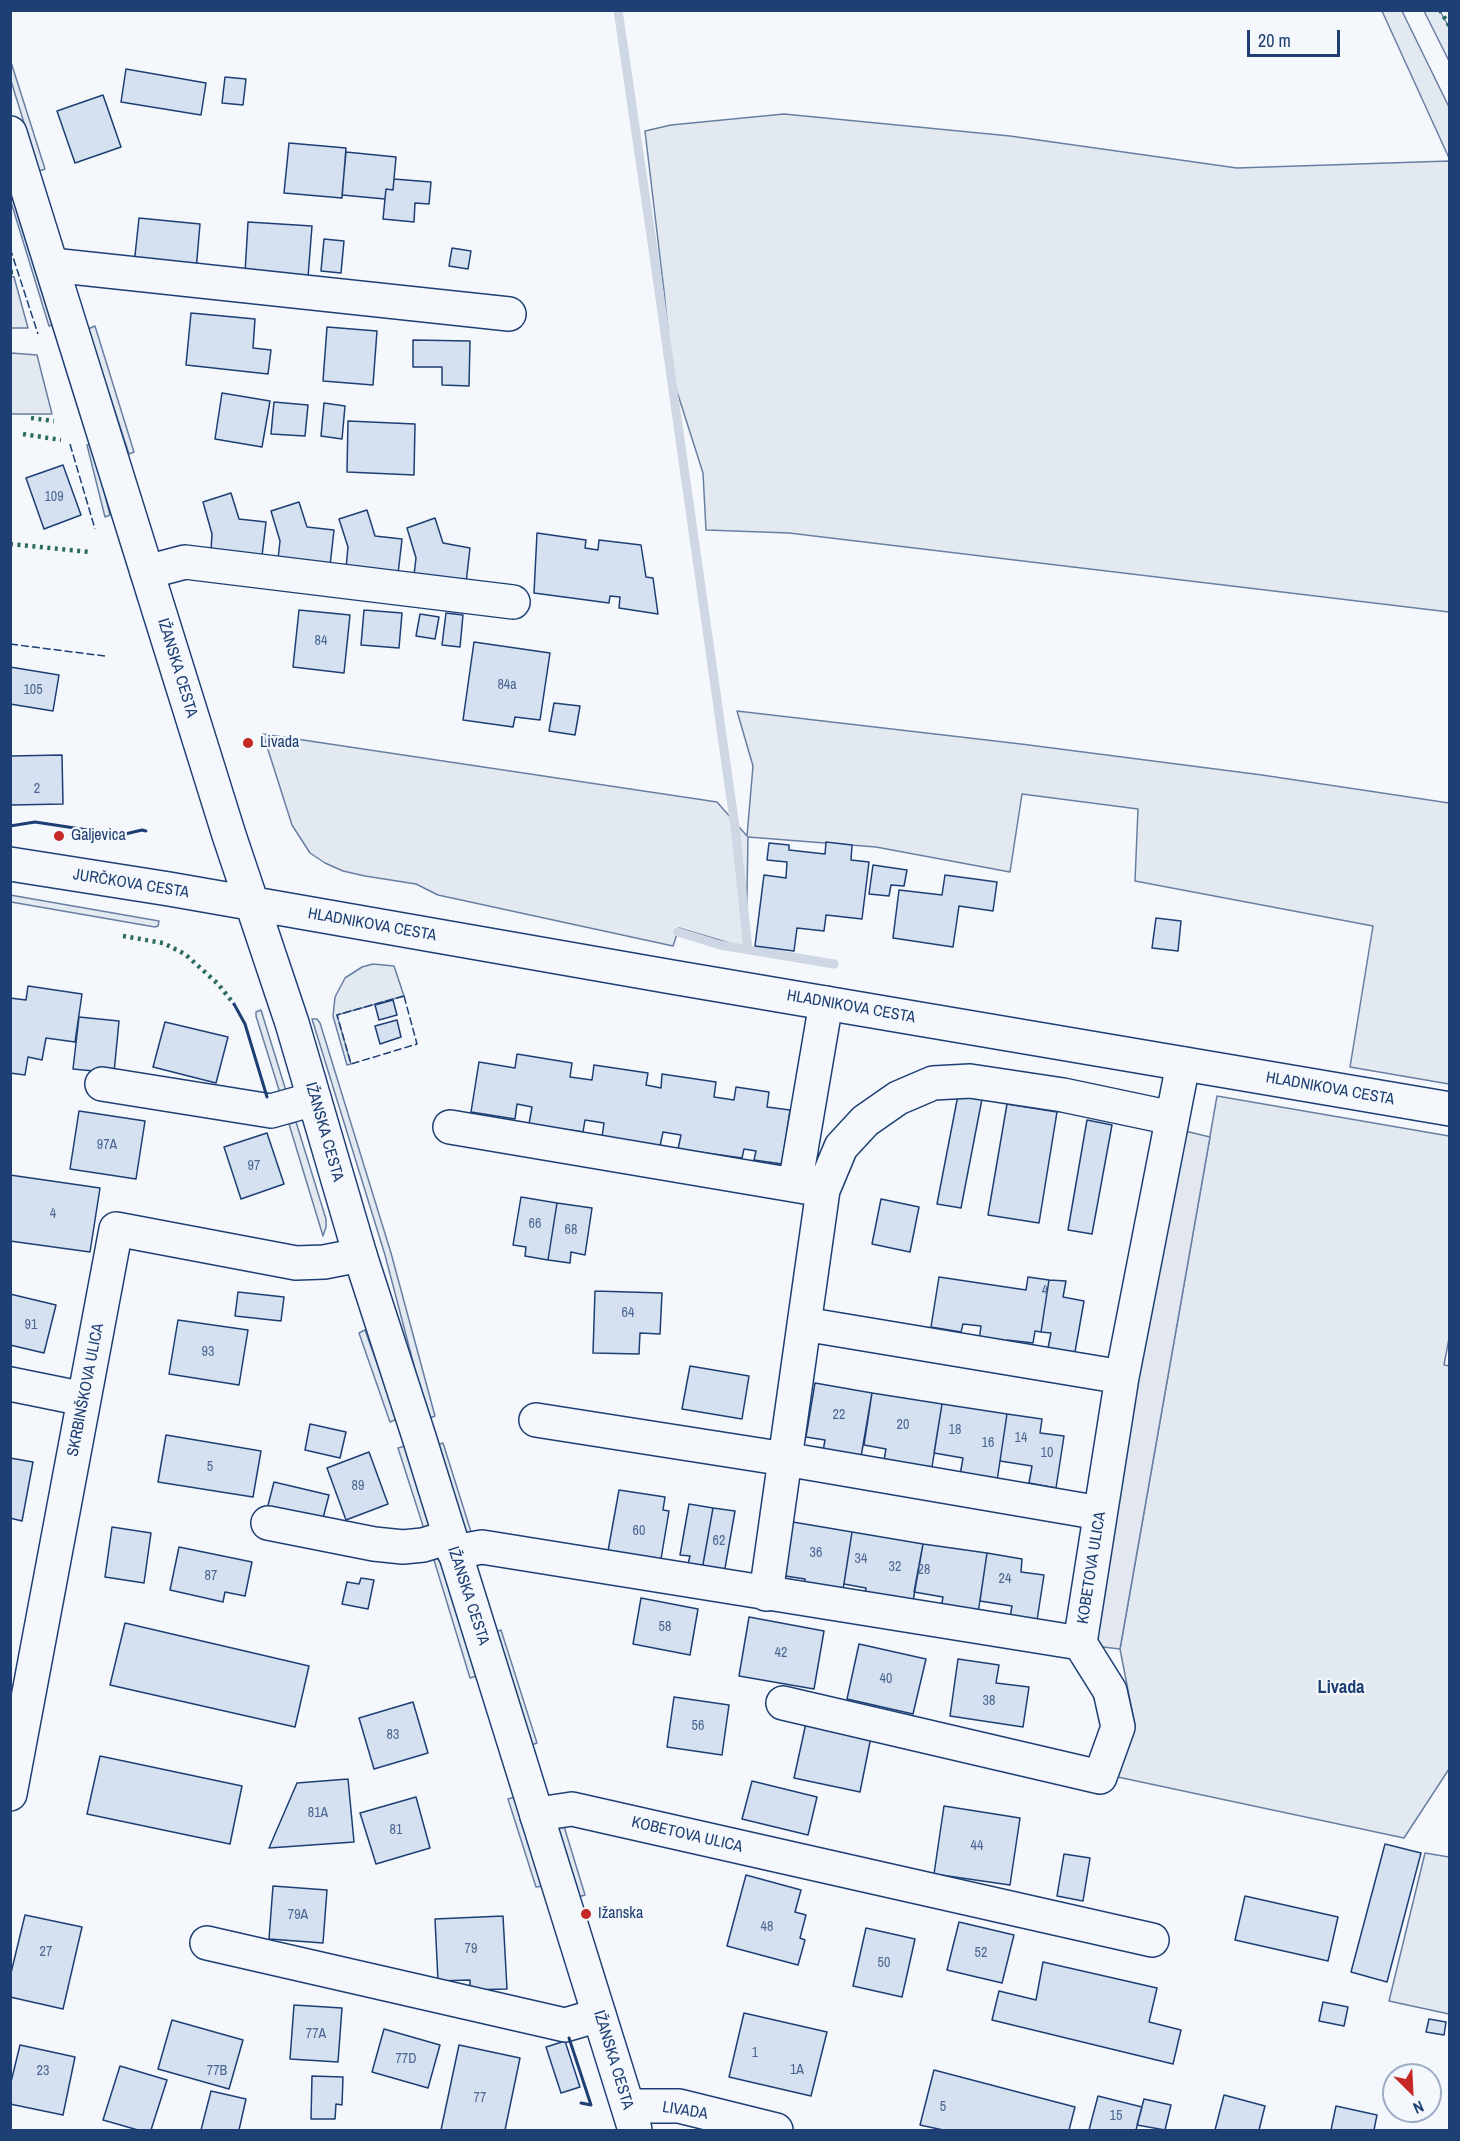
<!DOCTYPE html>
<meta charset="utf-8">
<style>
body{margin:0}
#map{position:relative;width:1460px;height:2141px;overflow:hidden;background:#f4f7fb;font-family:"Archivo Narrow",sans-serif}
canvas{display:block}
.frame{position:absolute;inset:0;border:12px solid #1d3f73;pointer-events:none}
.north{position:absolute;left:1382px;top:2063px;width:60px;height:60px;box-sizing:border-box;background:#f4f7fb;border:2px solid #9eadc5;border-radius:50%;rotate:156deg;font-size:16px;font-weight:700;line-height:24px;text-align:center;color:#1d3f73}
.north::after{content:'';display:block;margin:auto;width:21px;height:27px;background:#c62828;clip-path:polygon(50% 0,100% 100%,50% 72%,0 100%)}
.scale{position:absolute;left:1247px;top:30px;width:93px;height:27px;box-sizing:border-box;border:3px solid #1d3f73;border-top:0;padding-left:8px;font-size:18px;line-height:21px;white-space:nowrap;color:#1d3f73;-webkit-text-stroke:4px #f4f7fb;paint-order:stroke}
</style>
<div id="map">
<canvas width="1460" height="2141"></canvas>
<div class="frame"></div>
<div class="north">N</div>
<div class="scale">20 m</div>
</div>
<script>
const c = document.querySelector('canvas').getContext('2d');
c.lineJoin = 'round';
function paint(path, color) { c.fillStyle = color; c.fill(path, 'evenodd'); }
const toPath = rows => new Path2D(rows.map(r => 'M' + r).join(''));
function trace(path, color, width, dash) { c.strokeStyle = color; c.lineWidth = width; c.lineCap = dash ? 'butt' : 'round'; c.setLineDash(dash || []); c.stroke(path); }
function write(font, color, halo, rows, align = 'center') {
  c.font = font + ' "Archivo Narrow",sans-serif'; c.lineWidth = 4.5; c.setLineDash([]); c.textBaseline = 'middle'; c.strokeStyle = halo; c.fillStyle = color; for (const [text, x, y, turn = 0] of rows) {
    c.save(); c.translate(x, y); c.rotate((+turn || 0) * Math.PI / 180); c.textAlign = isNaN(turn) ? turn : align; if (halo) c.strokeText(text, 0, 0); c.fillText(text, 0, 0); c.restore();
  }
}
const green = toPath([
 [1382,11,1402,11,1449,107,1449,158,1382,11],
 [1424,11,1440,11,1449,27,1449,61,1424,11],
 [10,59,45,169,39,171,11,81,10,59],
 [784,114,1010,136,1237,168,1449,161,1449,612,789,533,706,530,703,473,673,379,664,291,645,131,671,125,784,114],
 [10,185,54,324,49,326,11,202,10,185],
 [11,276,14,277,28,328,11,328,11,276],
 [95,326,134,452,129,454,88,329,95,326],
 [11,353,37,355,52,414,11,414,11,353],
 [92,444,110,515,105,517,87,445,92,444],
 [737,711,1021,744,1262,775,1449,803,1449,1084,1350,1067,1373,926,1135,881,1138,809,1022,794,1010,872,876,847,748,837,746,948,679,928,673,946,438,895,416,884,365,876,343,871,325,863,310,853,292,825,263,734,717,802,747,836,753,766,737,711],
 [10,895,159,921,158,926,155,927,11,902,10,895],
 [373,964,394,966,404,996,337,1015,351,1064,347,1065,333,1016,335,997,345,978,362,967,373,964],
 [261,1010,286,1091,280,1093,256,1016,256,1012,261,1010],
 [312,1019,317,1019,320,1023,391,1253,435,1416,428,1419,385,1255,312,1019],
 [1217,1096,1449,1136,1450,1333,1444,1365,1450,1366,1449,1769,1404,1838,1113,1776,1134,1721,1120,1649,1217,1096],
 [296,1122,326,1219,326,1227,323,1236,289,1124,296,1122],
 [365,1330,397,1419,390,1422,359,1333,365,1330],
 [443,1443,472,1535,466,1537,437,1445,443,1443],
 [405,1446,430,1527,424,1529,398,1448,405,1446],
 [440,1558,477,1676,470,1678,434,1560,440,1558],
 [501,1630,537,1743,531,1745,495,1632,501,1630],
 [515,1797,543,1886,536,1887,508,1799,515,1797],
 [563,1823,585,1895,578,1897,556,1825,563,1823],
 [1425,1853,1449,1857,1449,2014,1389,2001,1425,1853]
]);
const parking = toPath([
 [1185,1131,1210,1137,1120,1649,1094,1646,1135,1381,1185,1131]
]);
const stream = toPath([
 [618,10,653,249,736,834,748,950],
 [678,932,720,945,834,964]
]);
const building = toPath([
 [126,69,206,83,201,115,121,102,126,69],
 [225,77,246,79,243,105,222,103,225,77],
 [103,95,121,147,75,163,57,111,103,95],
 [289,143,346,148,342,198,284,193,289,143],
 [346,152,396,157,393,190,386,189,385,199,342,195,346,152],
 [394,179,431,182,429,204,415,203,414,222,383,219,386,189,393,190,394,179],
 [139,218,200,224,196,271,134,265,139,218],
 [248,222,312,226,308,277,245,273,248,222],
 [324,239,344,241,341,273,321,271,324,239],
 [452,248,471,251,468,269,449,266,452,248],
 [191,313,255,319,253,348,271,350,268,374,186,365,191,313],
 [327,327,377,331,373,385,323,381,327,327],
 [413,340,470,341,469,386,442,385,442,367,413,367,413,340],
 [222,393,270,401,262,447,215,439,222,393],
 [274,402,308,405,305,436,271,434,274,402],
 [324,403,345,406,342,439,321,436,324,403],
 [348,421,415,424,414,475,347,472,348,421],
 [63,465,81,515,44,529,26,478,63,465],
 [231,493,239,519,266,522,262,556,211,550,212,534,203,502,231,493],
 [299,502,307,527,334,530,330,566,278,559,280,541,271,511,299,502],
 [367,510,375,536,402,539,398,574,346,568,348,547,339,519,367,510],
 [435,518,443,543,470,548,466,583,414,575,416,558,407,528,435,518],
 [537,533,586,540,585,548,598,550,599,540,641,545,646,577,653,578,658,614,619,608,620,597,610,596,609,603,534,593,537,533],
 [299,610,350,615,344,673,293,667,299,610],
 [364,610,402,613,399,648,361,645,364,610],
 [446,613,463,615,460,647,442,645,446,613],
 [420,614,439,617,435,639,416,636,420,614],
 [474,642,550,653,540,720,515,717,513,727,463,720,474,642],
 [10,667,59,675,53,711,10,704,10,667],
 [554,703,580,706,575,735,549,731,554,703],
 [62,755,63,804,11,805,10,756,62,755],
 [826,842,852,845,851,860,869,862,862,919,826,915,824,931,797,928,794,951,755,946,764,875,786,878,787,862,767,860,769,843,789,845,789,850,825,854,826,842],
 [873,865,907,870,904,886,891,885,889,896,869,894,873,865],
 [945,875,997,882,993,911,959,906,953,947,893,938,899,890,942,895,945,875],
 [1156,918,1181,921,1178,951,1152,948,1156,918],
 [28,986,82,994,75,1042,46,1038,42,1060,28,1057,25,1075,10,1073,10,998,26,1000,28,986],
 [393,1000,397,1015,379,1020,375,1005,393,1000],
 [79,1017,119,1021,114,1073,73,1069,79,1017],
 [397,1020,401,1037,380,1044,375,1026,397,1020],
 [165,1022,228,1037,216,1083,153,1067,165,1022],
 [517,1054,572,1063,570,1077,592,1080,594,1065,648,1073,646,1085,661,1088,662,1074,716,1082,714,1097,734,1100,736,1087,769,1092,767,1107,790,1110,782,1164,754,1160,756,1151,744,1149,742,1158,678,1149,681,1135,663,1132,660,1146,602,1137,604,1123,585,1120,583,1132,529,1124,532,1107,517,1104,515,1119,471,1112,479,1062,515,1068,517,1054],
 [958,1095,982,1099,961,1208,937,1204,958,1095],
 [1007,1104,1057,1112,1039,1223,988,1215,1007,1104],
 [79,1111,145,1121,136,1179,70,1169,79,1111],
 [1087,1120,1112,1125,1092,1234,1068,1230,1087,1120],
 [267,1133,284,1184,241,1199,224,1147,267,1133],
 [10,1175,100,1188,90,1252,10,1241,10,1175],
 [521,1197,557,1203,548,1260,525,1256,526,1247,513,1245,521,1197],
 [881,1199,919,1207,910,1252,872,1244,881,1199],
 [557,1203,592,1208,585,1255,571,1252,570,1263,548,1260,557,1203],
 [939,1277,1026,1290,1028,1277,1049,1280,1041,1332,1035,1331,1033,1343,1007,1340,1006,1345,979,1341,981,1326,963,1324,961,1332,931,1327,939,1277],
 [1049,1280,1066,1281,1063,1297,1084,1301,1075,1352,1048,1348,1051,1333,1041,1332,1049,1280],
 [595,1291,662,1293,660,1334,640,1333,639,1354,593,1353,595,1291],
 [238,1292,284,1297,281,1321,235,1316,238,1292],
 [10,1294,56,1305,44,1353,10,1345,10,1294],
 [178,1320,248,1330,239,1385,169,1374,178,1320],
 [690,1366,749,1376,742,1419,682,1409,690,1366],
 [815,1383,872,1393,861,1457,823,1451,825,1440,806,1437,815,1383],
 [872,1393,942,1404,932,1467,884,1460,886,1449,864,1445,872,1393],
 [942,1404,1007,1414,997,1481,960,1475,963,1458,934,1453,942,1404],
 [1007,1414,1042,1419,1040,1433,1064,1436,1056,1488,1029,1483,1032,1466,1000,1461,1007,1414],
 [310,1424,346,1432,340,1458,305,1450,310,1424],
 [166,1435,261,1451,253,1497,158,1482,166,1435],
 [369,1452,388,1504,346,1520,327,1468,369,1452],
 [10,1458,33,1462,22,1521,10,1518,10,1458],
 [274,1482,329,1495,321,1526,266,1513,274,1482],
 [619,1490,665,1497,663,1510,669,1511,661,1559,608,1551,619,1490],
 [689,1504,713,1508,702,1570,687,1568,690,1556,680,1555,689,1504],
 [713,1508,735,1511,724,1574,702,1570,713,1508],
 [787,1521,852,1532,842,1596,804,1590,805,1579,779,1575,787,1521],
 [112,1527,151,1533,144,1583,105,1577,112,1527],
 [852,1532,923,1544,912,1607,864,1599,866,1588,844,1584,852,1532],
 [923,1544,987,1553,977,1620,940,1614,943,1597,914,1592,923,1544],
 [179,1547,252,1562,245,1596,225,1592,223,1602,170,1590,179,1547],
 [987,1553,1022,1559,1021,1572,1044,1575,1036,1627,1009,1623,1012,1606,980,1601,987,1553],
 [361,1578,374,1580,368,1609,342,1604,347,1582,359,1584,361,1578],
 [641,1598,698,1609,690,1655,633,1644,641,1598],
 [749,1617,824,1631,814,1689,739,1676,749,1617],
 [125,1623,309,1666,295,1727,110,1685,125,1623],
 [859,1644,926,1659,913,1714,847,1699,859,1644],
 [958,1659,999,1665,996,1683,1029,1687,1023,1727,950,1716,958,1659],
 [674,1697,729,1705,722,1755,667,1747,674,1697],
 [413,1702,428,1753,374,1769,359,1718,413,1702],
 [806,1723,871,1737,860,1792,794,1778,806,1723],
 [100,1756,242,1786,230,1844,87,1814,100,1756],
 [348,1779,354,1842,269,1848,297,1783,348,1779],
 [752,1781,817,1797,808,1835,742,1819,752,1781],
 [416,1797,430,1848,376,1864,360,1813,416,1797],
 [944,1806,1020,1818,1010,1885,934,1874,944,1806],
 [1385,1844,1421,1853,1387,1982,1351,1972,1385,1844],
 [1064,1854,1090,1858,1083,1901,1057,1896,1064,1854],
 [746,1875,801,1890,795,1912,806,1915,800,1938,805,1940,798,1965,727,1946,746,1875],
 [273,1886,327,1890,323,1943,269,1939,273,1886],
 [1245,1896,1338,1917,1328,1961,1235,1940,1245,1896],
 [25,1915,82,1927,63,2009,10,1997,10,1977,25,1915],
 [503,1916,507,1989,470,1990,470,1980,438,1981,435,1919,503,1916],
 [959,1922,1014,1935,1002,1983,947,1970,959,1922],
 [866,1928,915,1939,902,1997,853,1986,866,1928],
 [1043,1962,1157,1988,1149,2022,1181,2030,1173,2064,992,2020,999,1991,1036,2000,1043,1962],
 [1323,2002,1348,2007,1344,2026,1319,2021,1323,2002],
 [294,2005,342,2008,338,2062,290,2059,294,2005],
 [744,2013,827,2032,811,2096,729,2077,744,2013],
 [1429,2019,1446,2022,1444,2035,1426,2032,1429,2019],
 [172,2020,243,2040,229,2089,158,2069,172,2020],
 [384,2029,440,2045,428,2088,372,2072,384,2029],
 [565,2041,580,2087,561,2093,546,2047,565,2041],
 [20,2045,75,2057,63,2115,10,2104,10,2086,20,2045],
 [459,2045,520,2058,505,2130,441,2130,459,2045],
 [120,2066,167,2080,151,2130,138,2130,103,2120,120,2066],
 [934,2070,1075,2107,1069,2130,943,2130,920,2125,934,2070],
 [312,2076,343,2077,342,2105,336,2104,335,2119,311,2119,312,2076],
 [211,2091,246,2099,239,2130,201,2130,211,2091],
 [1224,2095,1265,2106,1259,2130,1215,2130,1224,2095],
 [1098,2096,1142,2107,1136,2130,1089,2130,1098,2096],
 [1144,2099,1171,2105,1165,2130,1137,2125,1144,2099],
 [1336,2106,1377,2115,1374,2130,1331,2130,1336,2106]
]);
const minor = toPath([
 [52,265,509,314],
 [147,572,185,562,513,602],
 [102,1084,271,1111,314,1099],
 [450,1127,823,1190,766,1594],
 [795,1185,826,1003],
 [823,1190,841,1147,865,1121,898,1098,933,1083,970,1081,1063,1095,1172,1118],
 [804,1324,1122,1377],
 [10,1384,84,1399],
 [536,1420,785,1459,1100,1513],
 [268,1523,374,1544,403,1547,423,1545,449,1537],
 [454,1552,482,1547,1080,1643],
 [783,1703,1100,1777,1118,1727,1110,1691,1080,1643,1122,1377,1183,1064],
 [10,1794,116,1229,296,1263,324,1262,360,1255],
 [537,1816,552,1812,572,1809,1152,1940],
 [207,1943,565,2025,599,2015],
 [628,2106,679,2106,776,2130]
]);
const major = toPath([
 [10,133,229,835,292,1023,360,1255,419,1437,635,2130],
 [10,864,169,889,672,977,1450,1109]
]);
const hedge = toPath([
 [1440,10,1450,27],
 [10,272,15,272],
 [31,418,54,421],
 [23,434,61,440],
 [10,544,90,552],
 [123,936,163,943,185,954,218,984,234,1004]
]);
const fence = toPath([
 [10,248,38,334],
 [70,444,95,529],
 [10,644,105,656],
 [404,996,417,1044,351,1064,337,1015,404,996]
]);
const wall = toPath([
 [10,826,35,822,121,835,142,830,146,831],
 [234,1004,245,1024,267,1097],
 [569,2038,591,2105,581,2103]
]);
const markers = [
 [248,743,6,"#c62828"],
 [59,836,6,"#c62828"],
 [586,1914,6,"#c62828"]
];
const numberNames = [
 ["109",54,497],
 ["84",321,641],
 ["84a",507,685],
 ["105",33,690],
 ["2",37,789],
 ["97A",107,1145],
 ["97",254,1166],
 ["4",53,1214],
 ["66",535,1224],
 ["68",571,1230],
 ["4",1045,1291],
 ["64",628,1313],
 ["91",31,1325],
 ["93",208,1352],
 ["22",839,1415],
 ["20",903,1425],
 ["18",955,1430],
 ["14",1021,1438],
 ["16",988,1443],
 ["10",1047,1453],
 ["5",210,1467],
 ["89",358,1486],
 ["60",639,1531],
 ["62",719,1541],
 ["36",816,1553],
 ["34",861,1559],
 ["32",895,1567],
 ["28",924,1570],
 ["87",211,1576],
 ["24",1005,1579],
 ["58",665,1627],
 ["42",781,1653],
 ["40",886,1679],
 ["38",989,1701],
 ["56",698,1726],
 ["83",393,1735],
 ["81A",318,1813],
 ["81",396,1830],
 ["44",977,1846],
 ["79A",298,1915],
 ["48",767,1927],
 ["79",471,1949],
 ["27",46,1952],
 ["52",981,1953],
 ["50",884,1963],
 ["77A",316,2034],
 ["1",755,2053],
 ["77D",406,2059],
 ["1A",797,2070],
 ["23",43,2071],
 ["77B",217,2071],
 ["77",480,2098],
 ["5",943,2107],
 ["15",1116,2116]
];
const streetNames = [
 ["IŽANSKA CESTA",177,668,73],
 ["JURČKOVA CESTA",131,884,9],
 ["HLADNIKOVA CESTA",372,925,10],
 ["HLADNIKOVA CESTA",851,1007,10],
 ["HLADNIKOVA CESTA",1330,1089,10],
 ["IŽANSKA CESTA",324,1132,74],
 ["SKRBINŠKOVA ULICA",86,1390,-79],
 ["KOBETOVA ULICA",1092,1568,-81],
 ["IŽANSKA CESTA",468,1596,72],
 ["KOBETOVA ULICA",687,1835,13],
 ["IŽANSKA CESTA",613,2060,73],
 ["LIVADA",685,2111,9]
];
const poiNames = [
 ["Livada",260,743],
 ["Galjevica",71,836],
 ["Ižanska",598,1914]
];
const neighbourhoodNames = [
 ["Livada",1341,1688]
];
paint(green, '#e3e9f0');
trace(green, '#687fa3', 1.5);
paint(parking, '#e3e8f0');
trace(parking, '#687fa3', 1.5);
trace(stream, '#cfd7e4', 9);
paint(building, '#d5e0f0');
trace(building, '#1d3f73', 1.5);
trace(minor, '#1d3f73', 36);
trace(major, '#1d3f73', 36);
trace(minor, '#f4f7fb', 33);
trace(major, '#f4f7fb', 33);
trace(hedge, '#2c6c60', 4.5, [3, 4.5]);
trace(fence, '#1d3f73', 1.5, [8, 3]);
trace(wall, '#1d3f73', 3);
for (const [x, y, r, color] of markers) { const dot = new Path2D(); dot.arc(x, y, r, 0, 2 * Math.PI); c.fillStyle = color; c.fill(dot); trace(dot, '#f4f7fb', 2); }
write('14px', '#4b6792', null, numberNames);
write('16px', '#1d3f73', '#f4f7fb', streetNames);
write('16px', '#1d3f73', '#f4f7fb', poiNames, 'left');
write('bold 18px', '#1d3f73', '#f4f7fb', neighbourhoodNames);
</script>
